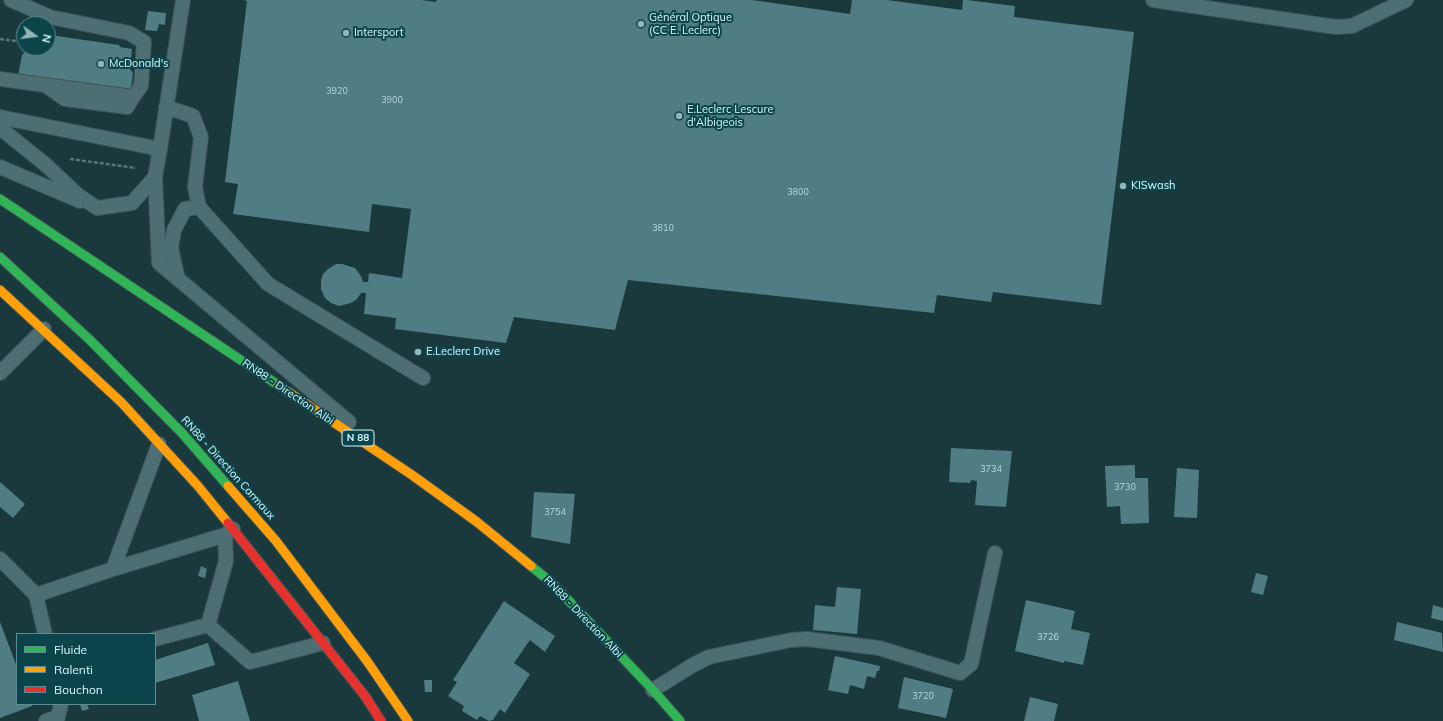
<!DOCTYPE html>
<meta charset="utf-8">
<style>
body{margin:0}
#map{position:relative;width:1443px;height:721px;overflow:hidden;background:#1a393d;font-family:Mulish,sans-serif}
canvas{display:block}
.legend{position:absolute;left:16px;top:633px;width:140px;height:72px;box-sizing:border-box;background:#0c444b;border:1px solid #5d8c93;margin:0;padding:5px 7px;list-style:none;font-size:12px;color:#d6f9fe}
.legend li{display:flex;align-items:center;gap:8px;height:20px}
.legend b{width:20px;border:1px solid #5d8c93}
.north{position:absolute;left:16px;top:16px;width:40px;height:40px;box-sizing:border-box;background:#0c444b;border:1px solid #5d8c93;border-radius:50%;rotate:104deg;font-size:11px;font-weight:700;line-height:16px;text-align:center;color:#d6f9fe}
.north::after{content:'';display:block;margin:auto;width:14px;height:18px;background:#94b6ba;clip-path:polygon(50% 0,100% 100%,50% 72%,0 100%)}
</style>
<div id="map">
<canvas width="1443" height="721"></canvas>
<ul class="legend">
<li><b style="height:5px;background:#30b455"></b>Fluide</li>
<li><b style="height:5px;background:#ff9f0a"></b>Ralenti</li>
<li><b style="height:5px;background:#e5322d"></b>Bouchon</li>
</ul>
<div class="north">N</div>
</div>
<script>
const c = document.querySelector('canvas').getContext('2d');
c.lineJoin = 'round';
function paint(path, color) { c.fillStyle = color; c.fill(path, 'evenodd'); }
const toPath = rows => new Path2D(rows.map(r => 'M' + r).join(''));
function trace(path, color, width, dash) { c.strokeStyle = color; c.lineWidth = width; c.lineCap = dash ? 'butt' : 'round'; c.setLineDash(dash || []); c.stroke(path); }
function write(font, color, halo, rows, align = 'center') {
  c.font = font + ' Mulish,sans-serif'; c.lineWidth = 4; c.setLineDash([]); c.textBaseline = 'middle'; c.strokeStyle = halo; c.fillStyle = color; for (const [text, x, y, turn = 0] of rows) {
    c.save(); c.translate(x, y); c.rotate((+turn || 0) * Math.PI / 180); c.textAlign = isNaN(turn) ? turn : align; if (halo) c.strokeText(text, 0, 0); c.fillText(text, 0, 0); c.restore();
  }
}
const building = toPath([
 [243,0,421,0,436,2,437,0,752,0,850,14,852,0,887,0,962,10,963,0,967,0,1015,6,1014,17,1134,32,1101,305,993,292,991,302,937,295,934,313,628,280,615,330,514,317,506,343,395,329,396,318,364,314,366,293,361,293,357,299,351,303,339,306,331,303,325,298,321,289,321,281,323,274,328,269,336,264,342,264,355,268,361,276,363,282,368,282,369,273,402,278,411,209,372,204,369,232,233,214,238,184,225,182,247,1],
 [148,11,166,13,165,25,159,24,157,31,145,30],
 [50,35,119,45,120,47,132,49,130,70,133,72,131,89,114,87,113,89,18,76,22,55,29,48,49,49],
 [951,448,1012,451,1006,507,975,505,977,481,971,480,970,483,949,482],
 [1135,465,1135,478,1148,478,1149,523,1121,524,1120,506,1107,507,1105,466],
 [1177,468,1199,470,1197,518,1174,517],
 [0,482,25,504,13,518,0,507],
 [534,492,575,494,570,544,531,537],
 [201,566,207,569,205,578,198,576],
 [1256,573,1268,576,1263,595,1251,592],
 [837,587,861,589,857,634,813,630,815,605,835,607],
 [1026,600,1075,611,1071,629,1090,633,1083,665,1064,661,1064,663,1015,651],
 [504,601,555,636,545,652,530,640,514,663,530,674,505,713,500,709,493,720,489,721,480,716,477,720,462,711,464,706,448,696,457,682,453,680],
 [1433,605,1443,608,1443,621,1431,618],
 [0,622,17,667,17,704,31,704,32,706,0,718],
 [1397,622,1442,633,1443,652,1394,640],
 [208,643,215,665,155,683,155,660],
 [835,656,880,666,879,671,877,671,875,678,867,676,864,689,850,685,848,694,828,690],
 [904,677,953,689,946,718,898,708],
 [424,680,432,680,432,692,425,692],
 [238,681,250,721,199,721,192,695],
 [1030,697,1058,704,1054,721,1024,721],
 [80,704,87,704,89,709,82,711]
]);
const path = toPath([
 [0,39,24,42],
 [48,45,49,45],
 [70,159,136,168]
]);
const lane = toPath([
 [1153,0,1336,27,1352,26,1406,0],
 [0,79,133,97,141,86,144,42,129,33,50,17,11,0],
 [48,87,65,99,127,107,133,97],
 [166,107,193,116,201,137,195,187,199,207,268,284,423,378],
 [0,117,160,149,183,0],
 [0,128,46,165,78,195,97,208,132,203,155,177],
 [160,149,155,177,159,263,349,422],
 [0,167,80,201],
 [178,279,171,248,174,230,185,209,199,207],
 [0,373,44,329],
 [159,444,113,569,225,535,233,529],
 [0,559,36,595,45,634],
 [36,595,113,569],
 [208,625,250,662,323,643],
 [155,639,208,625,226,561,225,535],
 [653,690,693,665,709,657,791,640,807,639,879,648,960,673,971,664,995,553],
 [46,721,58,717,61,704]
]);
const fast = toPath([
 [0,199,278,385],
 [0,257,90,340,182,433,228,486],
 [531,566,553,584,653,690,680,721]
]);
const slow = toPath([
 [0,290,121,402,198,486,228,523],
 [278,385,412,475,477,522,531,566],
 [228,486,276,541,367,661,408,721]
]);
const jam = toPath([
 [228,523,365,696,381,721]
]);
const markers = [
 [641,24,4,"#94b6ba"],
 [346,33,4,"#94b6ba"],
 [101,64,4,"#94b6ba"],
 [679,116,4,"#94b6ba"],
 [1123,186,4,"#94b6ba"],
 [418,352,4,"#94b6ba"]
];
const numberNames = [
 ["3920",337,91],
 ["3900",392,100],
 ["3800",798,192],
 ["3810",663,228],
 ["3734",991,469],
 ["3730",1125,487],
 ["3754",555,512],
 ["3726",1048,637],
 ["3720",923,696]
];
const shields = [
 [358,438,32]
];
const shieldNames = [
 ["N 88",358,438]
];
const poiNames = [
 ["Général Optique",649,18],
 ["(CC E. Leclerc)",649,31],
 ["Intersport",354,33],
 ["McDonald's",109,64],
 ["E.Leclerc Lescure",687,110],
 ["d'Albigeois",687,123],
 ["KISwash",1131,186],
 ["E.Leclerc Drive",426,352]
];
const streetNames = [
 ["RN88 - Direction Albi",288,392,34],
 ["RN88 - Direction Carmaux",228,468,48],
 ["RN88 - Direction Albi",583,617,46]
];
paint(building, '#4f7d83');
trace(lane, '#3d5457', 16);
trace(fast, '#3d5457', 11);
trace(slow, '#3d5457', 11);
trace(jam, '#3d5457', 11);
trace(path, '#597579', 2.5, [4, 2]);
trace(lane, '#4d6f74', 14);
trace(fast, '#30b455', 9);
trace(slow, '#ff9f0a', 9);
trace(jam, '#e5322d', 9);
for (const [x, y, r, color] of markers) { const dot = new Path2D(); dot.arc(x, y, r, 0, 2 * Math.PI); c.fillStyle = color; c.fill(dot); trace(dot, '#0c444b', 1.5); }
write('9px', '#b4dadf', null, numberNames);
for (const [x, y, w] of shields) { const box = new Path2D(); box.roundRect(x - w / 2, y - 8, w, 16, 3); c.fillStyle = '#0c444b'; c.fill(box); trace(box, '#d6f9fe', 1); }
write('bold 10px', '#d6f9fe', null, shieldNames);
write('11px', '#d6f9fe', '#0c444b', poiNames, 'left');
write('11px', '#d6f9fe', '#0c444b', streetNames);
</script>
